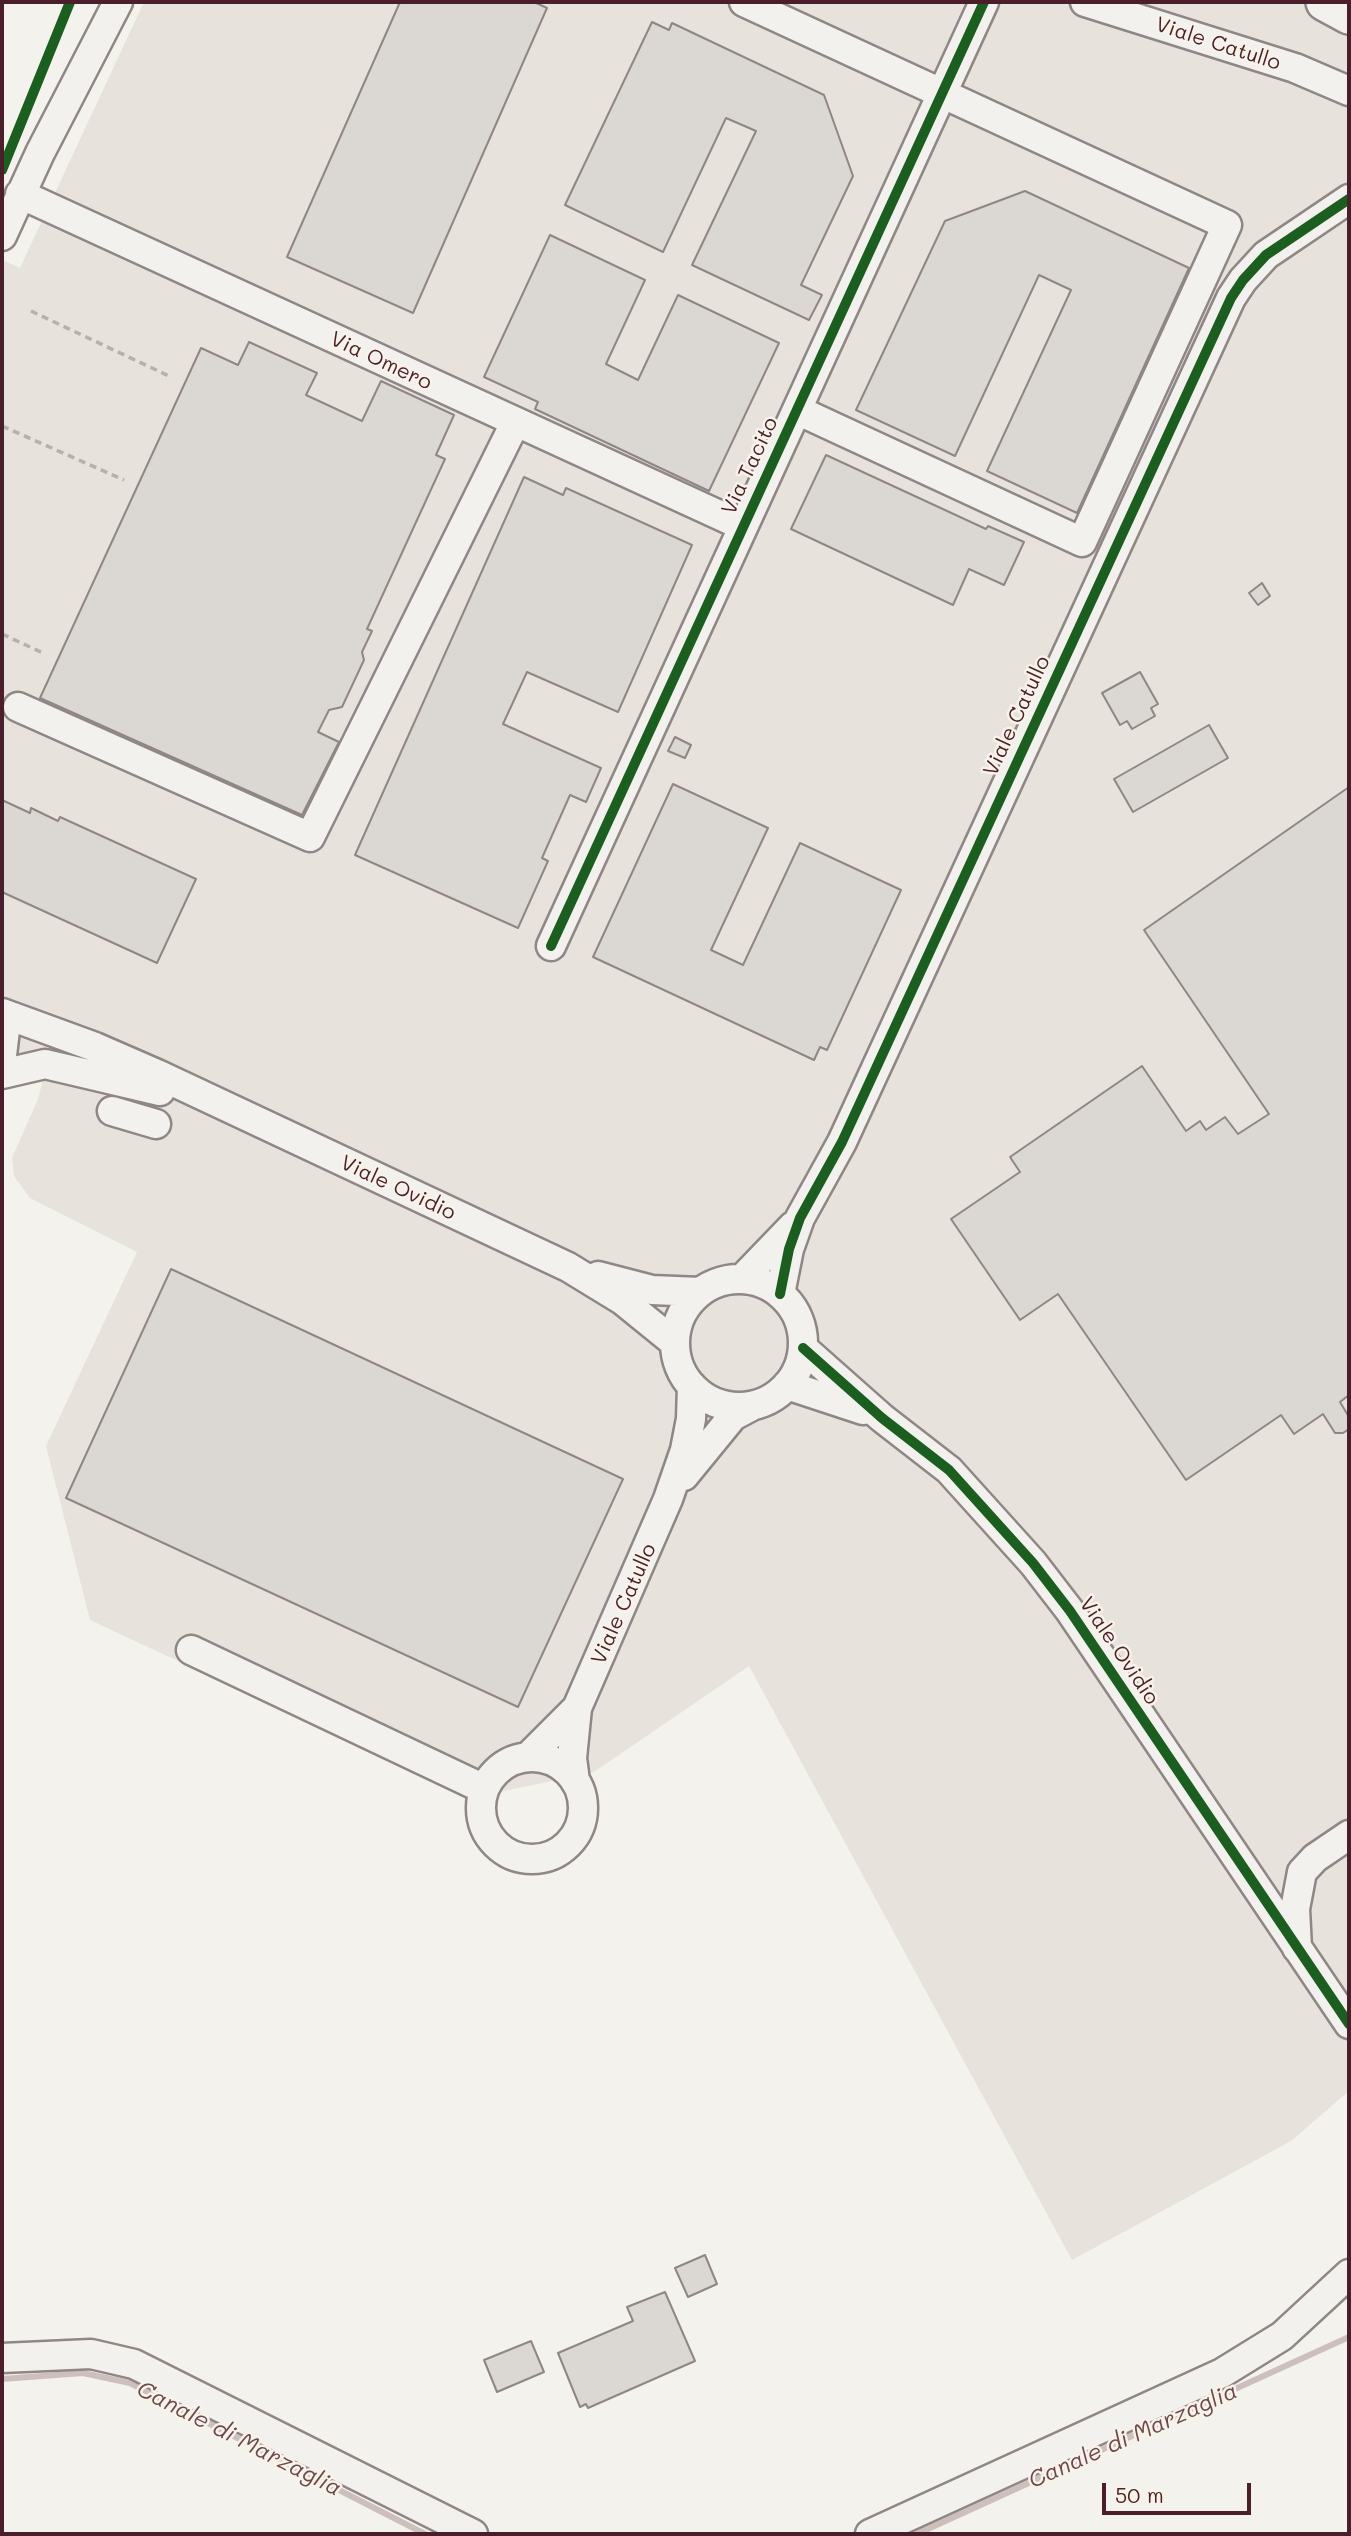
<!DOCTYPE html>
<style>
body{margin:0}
#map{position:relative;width:1351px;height:2536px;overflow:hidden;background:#f4f2ec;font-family:Mali,sans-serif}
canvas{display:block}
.frame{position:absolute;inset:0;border:4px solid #4a1f2b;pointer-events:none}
.scale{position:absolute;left:1102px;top:2483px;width:149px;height:32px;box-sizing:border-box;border:4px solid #4a1f2b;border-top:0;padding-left:9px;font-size:21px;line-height:24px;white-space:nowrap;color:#4a1f2b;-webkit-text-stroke:5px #f7f3e8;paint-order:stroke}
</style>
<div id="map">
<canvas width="1351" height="2536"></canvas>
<div class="frame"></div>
<div class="scale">50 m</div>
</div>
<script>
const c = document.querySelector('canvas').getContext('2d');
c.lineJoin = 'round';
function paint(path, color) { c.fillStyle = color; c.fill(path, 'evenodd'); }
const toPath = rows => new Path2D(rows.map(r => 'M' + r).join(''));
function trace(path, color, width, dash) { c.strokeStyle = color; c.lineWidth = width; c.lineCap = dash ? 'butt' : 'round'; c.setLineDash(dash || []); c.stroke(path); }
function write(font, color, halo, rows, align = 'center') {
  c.font = font + ' Mali,sans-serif'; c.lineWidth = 5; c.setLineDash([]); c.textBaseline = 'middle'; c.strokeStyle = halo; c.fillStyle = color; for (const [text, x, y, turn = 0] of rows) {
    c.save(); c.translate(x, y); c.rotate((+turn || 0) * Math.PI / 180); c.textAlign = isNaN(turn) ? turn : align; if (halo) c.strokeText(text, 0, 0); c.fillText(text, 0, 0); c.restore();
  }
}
const built = toPath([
 [144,2,1349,2,1349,2091,1291,2141,1072,2260,749,1666,594,1772,471,1798,90,1620,46,1446,137,1252,30,1198,14,1176,12,1158,38,1099,45,1072,24,1074,2,1089,2,260,20,268]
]);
const stream = toPath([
 [2,2379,83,2373,130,2383,425,2534],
 [917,2534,1349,2337]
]);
const building = toPath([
 [400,2,534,2,547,8,413,313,287,257,400,2],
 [652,22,669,30,672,23,824,95,853,176,801,285,822,295,809,320,692,265,756,131,726,118,663,252,565,205,652,22],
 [1025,191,1189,268,1077,513,987,471,1071,290,1039,275,955,456,856,410,945,221,1025,191],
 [550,235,645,280,606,364,638,380,678,295,779,343,709,491,535,409,538,402,484,377,550,235],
 [249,342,317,373,306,395,362,421,381,381,454,415,436,455,445,459,367,629,372,631,362,652,364,660,342,707,329,710,318,732,339,742,302,815,40,698,201,348,238,365,249,342],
 [826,455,986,529,988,526,1024,542,1004,585,969,569,953,605,791,529,826,455],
 [524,477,563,495,566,488,692,545,618,712,527,672,503,724,601,768,586,802,570,795,542,858,548,861,518,928,355,855,524,477],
 [1262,583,1270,596,1258,605,1249,593,1262,583],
 [1140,672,1158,704,1151,708,1155,716,1132,729,1127,721,1120,725,1102,693,1140,672],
 [1209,725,1228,758,1133,812,1114,779,1209,725],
 [675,737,691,745,685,758,668,751,675,737],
 [673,784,768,828,711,950,743,965,800,843,901,890,827,1050,820,1047,814,1060,593,957,673,784],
 [1349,787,1349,1395,1340,1402,1349,1417,1349,1429,1343,1433,1335,1433,1323,1414,1294,1434,1281,1415,1186,1480,1058,1294,1020,1320,951,1219,1020,1172,1010,1157,1142,1066,1186,1131,1200,1121,1206,1130,1225,1117,1238,1134,1269,1114,1144,930,1349,787],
 [2,800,30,813,31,808,58,821,60,817,196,879,157,963,2,892,2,800],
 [171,1269,623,1479,518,1707,66,1498,171,1269],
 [705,2255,717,2284,688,2297,675,2268,705,2255],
 [665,2292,695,2361,588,2408,586,2404,580,2407,558,2353,633,2321,627,2307,665,2292],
 [531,2341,544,2372,497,2392,484,2360,531,2341]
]);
const path = toPath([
 [31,311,171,377],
 [2,426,124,480],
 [2,634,43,653]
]);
const minor = toPath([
 [744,2,1227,225,1082,542,797,410],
 [1085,2,1295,68,1349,91],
 [20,194,743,526],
 [2,236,40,153,118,2],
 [18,707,310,837,515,423],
 [551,946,984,2],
 [2,1013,95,1047,157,1074,568,1267,622,1300,675,1343],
 [2,1014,5,1030,2,1055],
 [2,1074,45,1064,160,1091],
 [112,1111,156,1124],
 [598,1276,652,1290,700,1292],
 [742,1279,793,1226],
 '675 1343a64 64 0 1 1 128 0a64 64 0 1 1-128 0Z',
 [780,1294,789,1249,800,1218,842,1142,1231,298,1243,280,1266,255,1349,199],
 [803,1348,882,1418,949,1470,1033,1563,1070,1611,1349,2024],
 [787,1385,863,1410],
 [684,1476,733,1416,752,1406],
 [191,1650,484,1789],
 [577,1708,668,1499,685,1450,691,1419,692,1386],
 [528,1757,577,1708,572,1758,575,1781],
 '481 1808a51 51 0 1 1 102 0a51 51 0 1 1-102 0Z',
 [1297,1948,1295,1909,1302,1872,1315,1858,1349,1835],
 [2,2358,91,2354,134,2364,473,2534],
 [870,2534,1222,2373,1282,2336,1349,2274]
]);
const major = toPath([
 [1325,2,1349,15]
]);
const cycleway = toPath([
 [2,170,70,2],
 [551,946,984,2],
 [780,1294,789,1249,800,1218,842,1142,1231,298,1243,280,1266,255,1349,199],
 [803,1348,882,1418,949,1470,1033,1563,1070,1611,1349,2024]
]);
const streetNames = [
 ["Viale Catullo",1218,44,18],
 ["Via Omero",381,361,25],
 ["Via Tacito",750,466,-65],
 ["Viale Catullo",1017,716,-65],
 ["Viale Ovidio",398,1188,25],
 ["Viale Catullo",624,1604,-66],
 ["Viale Ovidio",1119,1651,56]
];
const waterNames = [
 ["Canale di Marzaglia",1133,2436,-24],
 ["Canale di Marzaglia",239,2439,27]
];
paint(built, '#e7e2db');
trace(stream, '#cdc0bc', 6);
paint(building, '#dbd7d3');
trace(building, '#8f8685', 2);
trace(minor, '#8f8685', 33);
trace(major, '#8f8685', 42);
trace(path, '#b6b0ae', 3.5, [7, 5]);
trace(minor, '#f2f1ed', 28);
trace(major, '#f2f1ed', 37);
trace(cycleway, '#1b5e20', 10);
write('21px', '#4a1f2b', '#f7f3e8', streetNames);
write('italic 23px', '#6c4950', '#f7f3e8', waterNames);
</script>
